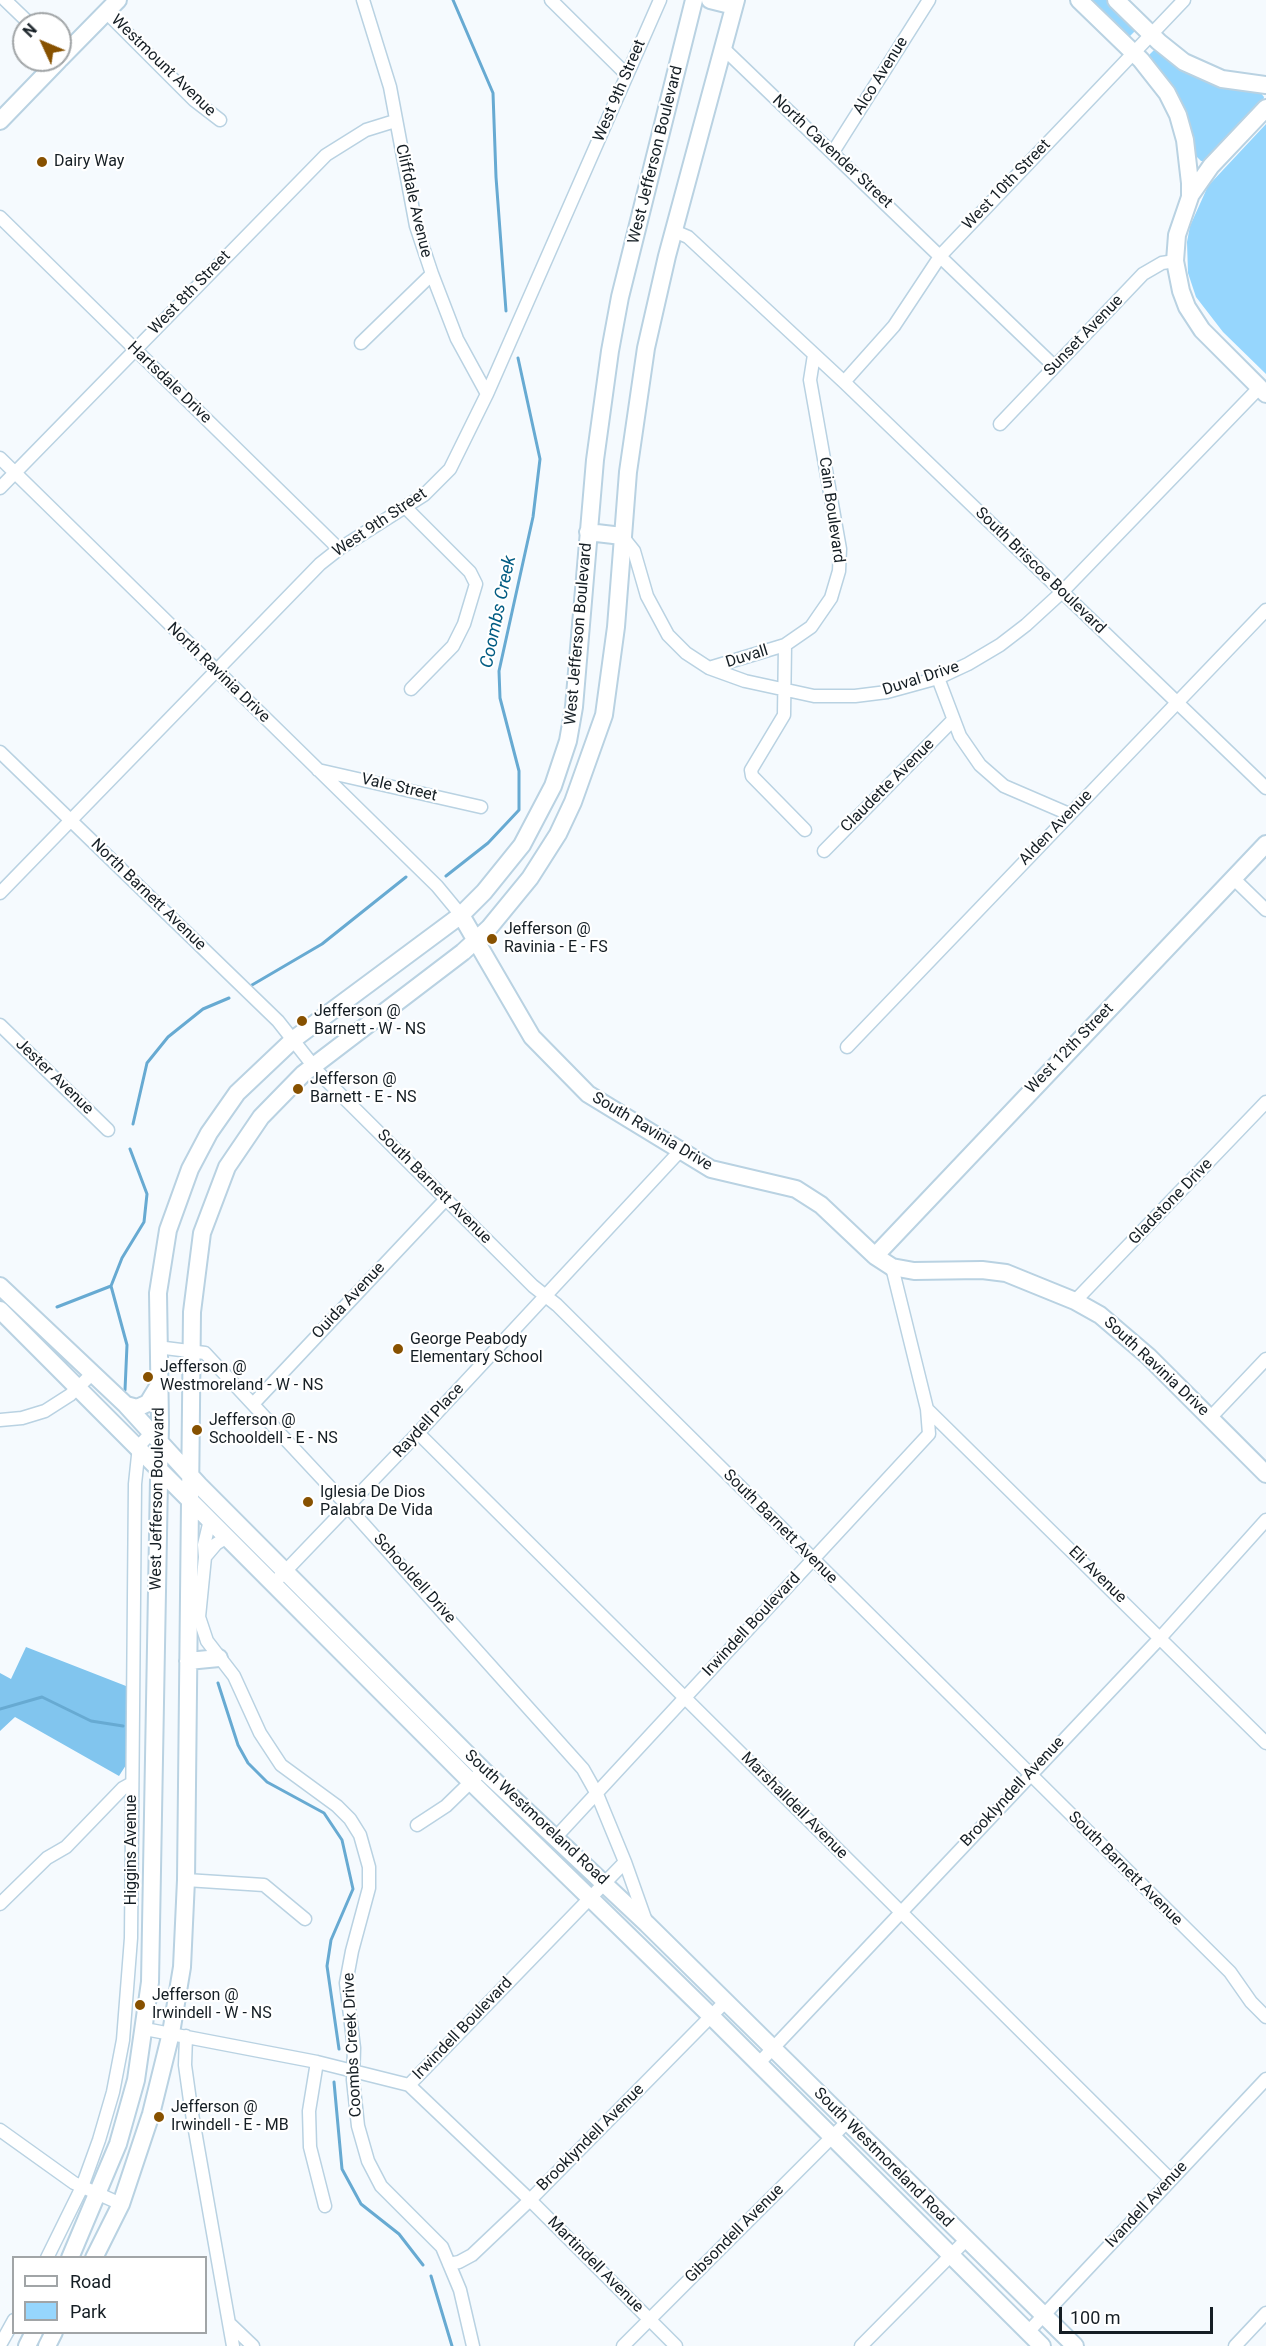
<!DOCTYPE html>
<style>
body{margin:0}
#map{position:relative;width:1266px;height:2346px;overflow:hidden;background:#f5fafe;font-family:Roboto,sans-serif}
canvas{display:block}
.legend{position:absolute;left:12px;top:2256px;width:195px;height:78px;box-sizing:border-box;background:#fff;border:2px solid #a1a5a7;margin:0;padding:8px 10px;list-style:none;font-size:18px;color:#151e24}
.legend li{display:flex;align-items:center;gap:12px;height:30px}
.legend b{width:30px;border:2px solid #a1a5a7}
.north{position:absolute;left:12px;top:12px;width:60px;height:60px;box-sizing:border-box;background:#fff;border:2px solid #a1a5a7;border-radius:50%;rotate:314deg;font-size:16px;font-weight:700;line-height:24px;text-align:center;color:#151e24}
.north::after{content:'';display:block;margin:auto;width:21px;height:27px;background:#875100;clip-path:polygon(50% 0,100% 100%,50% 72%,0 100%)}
.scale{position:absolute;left:1059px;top:2307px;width:154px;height:27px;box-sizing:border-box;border:3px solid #151e24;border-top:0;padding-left:8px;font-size:18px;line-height:21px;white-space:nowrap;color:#151e24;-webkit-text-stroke:4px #fff;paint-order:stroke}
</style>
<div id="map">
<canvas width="1266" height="2346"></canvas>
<ul class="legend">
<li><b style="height:8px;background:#fff"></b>Road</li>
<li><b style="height:16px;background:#96d6fd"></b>Park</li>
</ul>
<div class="north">N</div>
<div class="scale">100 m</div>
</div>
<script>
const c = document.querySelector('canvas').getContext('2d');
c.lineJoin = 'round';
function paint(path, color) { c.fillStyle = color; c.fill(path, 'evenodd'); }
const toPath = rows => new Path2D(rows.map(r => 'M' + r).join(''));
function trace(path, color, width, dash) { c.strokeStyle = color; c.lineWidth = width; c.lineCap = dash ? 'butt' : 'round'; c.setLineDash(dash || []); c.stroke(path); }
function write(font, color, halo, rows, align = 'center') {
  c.font = font + ' Roboto,sans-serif'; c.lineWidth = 4.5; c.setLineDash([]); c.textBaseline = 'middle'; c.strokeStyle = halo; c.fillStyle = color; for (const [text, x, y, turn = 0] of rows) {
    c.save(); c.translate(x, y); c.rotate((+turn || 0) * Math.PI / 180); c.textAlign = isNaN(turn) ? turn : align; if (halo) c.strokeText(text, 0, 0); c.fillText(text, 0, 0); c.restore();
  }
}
const green = toPath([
 [1085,0,1108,0,1138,28,1126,40],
 [1157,47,1260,92,1264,97,1263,102,1206,161,1201,161,1193,153,1146,58],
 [1266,124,1266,374,1223,332,1196,297,1188,273,1187,242,1190,226,1208,186]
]);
const forest = toPath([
 [26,1647,126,1686,127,1751,126,1765,119,1776,15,1717,0,1731,0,1673,11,1679]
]);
const stream = toPath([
 [453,0,493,93,496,177,506,311],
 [446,876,488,843,519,810,519,771,500,698,499,671,533,517,540,459,518,358],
 [252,985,322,944,406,877],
 [133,1124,147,1063,168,1037,203,1009,229,998],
 [57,1307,111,1286],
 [125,1390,127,1345,111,1286,122,1258,144,1222,147,1194,130,1149],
 [218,1683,238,1745,248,1763,267,1782,324,1813,342,1840,353,1889,331,1940,327,1966,339,2049],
 [0,1709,42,1697,91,1721,123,1726],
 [334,2082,342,2169,361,2204,399,2234,423,2265],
 [431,2276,452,2346]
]);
const street = toPath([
 [5,0,30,24],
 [363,0,390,87,416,226,432,274,457,339,487,394],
 [551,0,627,75],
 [106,12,194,100,220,120],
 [723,48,1054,366],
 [833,152,929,0],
 [0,217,339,549],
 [674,231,688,237,844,382,1266,788],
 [361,343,432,274],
 [844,382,894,326,941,255,1184,0],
 [1000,424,1143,274,1162,263,1175,261],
 [0,458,437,886,461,915],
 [0,488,326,155,366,130,395,121],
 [406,508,470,572,476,584,464,624,453,646,411,689],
 [622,536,634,551,647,596,668,635,686,653,709,668,745,681,814,696,855,696,887,692,938,678,968,664,1000,645,1026,625,1062,592,1259,388],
 [785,645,784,715,751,770,752,776,805,830],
 [709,668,785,645,811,627,831,598,839,571,840,549,810,380,814,355],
 [938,678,960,736,980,765,1004,786,1069,814],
 [0,752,278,1021,319,1073,533,1286,557,1305,1230,1972,1251,2002,1266,2017],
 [318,770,481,807],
 [824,851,953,720],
 [1233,878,1266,910],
 [0,893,320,564,339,549,424,495,450,469,487,394,660,0],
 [0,1025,108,1130],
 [847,1047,1266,610],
 [1075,1301,1266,1102],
 [157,1347,205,1353,342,1500,583,1769,597,1794,625,1862,409,2085],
 [253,1404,446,1199],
 [927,1409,1266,1743],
 [1210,1418,1266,1359],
 [0,1420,22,1418,45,1411,70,1395,92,1374],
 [418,1433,1170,2179],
 [210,1520,204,1545,205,1557,199,1617,207,1641,234,1676,260,1733,281,1765,337,1806,350,1819,360,1835,369,1867,369,1888,352,1951,346,1983,354,2048,353,2080,358,2126,368,2161,381,2186,442,2247,460,2290,473,2346],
 [205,1557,216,1544,227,1537],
 [273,1584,418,1433,680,1151],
 [417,1825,446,1806,483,1770],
 [556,1837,929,1434,927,1409,892,1267],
 [625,1862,647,1924],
 [186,1880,264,1885,305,1919],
 [0,1904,47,1858,66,1847,123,1788,132,1783],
 [145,2029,317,2062,409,2085,530,2200,676,2346],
 [186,2036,185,2065,191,2108,233,2346],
 [317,2062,309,2111,310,2147,325,2206],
 [759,2063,1161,1637,1266,1520],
 [0,2130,74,2183,121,2204],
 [47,2258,82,2187,99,2140,113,2092,123,2040,131,1938,135,1484,139,1446,151,1433],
 [449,2264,459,2262,472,2255,530,2200,725,2002],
 [230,2324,253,2346],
 [1028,2332,1266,2079],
 [0,2345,14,2320],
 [623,2346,847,2122],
 [861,2346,966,2240],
 [1235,2346,1266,2313]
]);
const secondary = toPath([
 [710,0,734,6],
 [1079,0,1141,60,1167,93,1178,115,1185,140,1190,183,1190,197,1177,235,1175,261,1181,291,1187,307,1202,330,1266,394],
 [1116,0,1159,42,1184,62,1222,79,1266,85],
 [60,59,118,0],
 [0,121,59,60],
 [1190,196,1211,166,1266,108],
 [588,532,622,536],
 [461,915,532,1037,588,1094,711,1169,796,1189,821,1205,875,1256,892,1267,914,1271,982,1270,1006,1273,1075,1301,1100,1315,1148,1356,1266,1474],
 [875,1256,1266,844],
 [0,1286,126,1405,199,1485,483,1770,647,1924,1075,2346],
 [0,1310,471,1782,711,2016,1042,2346],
 [126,1405,137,1408,148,1403,159,1385],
 [188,1661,219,1658],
 [70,2258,118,2144,136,2080,150,1982,160,1423,158,1293,168,1230,190,1169,209,1133,237,1093,294,1039,461,915,484,892,522,845,553,786,568,741,574,707,595,460,610,351,620,297,694,0],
 [94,2258,121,2204,151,2114,171,2033,182,1967,186,1880,192,1312,202,1233,227,1167,261,1117,303,1074,463,952,489,928,530,878,558,834,573,802,604,715,616,627,628,472,646,348,667,256,736,0],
 [27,2346,34,2332],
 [47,2346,54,2332]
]);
const markers = [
 [42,162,6,"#875100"],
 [492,939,6,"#875100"],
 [302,1021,6,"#875100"],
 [298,1089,6,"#875100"],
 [398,1349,6,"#875100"],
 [148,1377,6,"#875100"],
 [197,1430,6,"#875100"],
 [308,1502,6,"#875100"],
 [140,2005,6,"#875100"],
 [159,2117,6,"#875100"]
];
const streetNames = [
 ["Westmount Avenue",163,66,44],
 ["Alco Avenue",881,76,-58],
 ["West 9th Street",620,91,-67],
 ["North Cavender Street",832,152,43],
 ["West Jefferson Boulevard",656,155,-76],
 ["West 10th Street",1007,185,-46],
 ["Cliffdale Avenue",413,201,77],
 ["West 8th Street",190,293,-46],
 ["Sunset Avenue",1084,336,-46],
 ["Hartsdale Drive",169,383,44],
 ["Cain Boulevard",831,510,82],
 ["West 9th Street",380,523,-34],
 ["South Briscoe Boulevard",1040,571,44],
 ["West Jefferson Boulevard",579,634,-85],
 ["Duvall",747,657,-17],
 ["North Ravinia Drive",218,673,44],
 ["Duval Drive",921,679,-18],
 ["Claudette Avenue",888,786,-45],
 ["Vale Street",399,788,13],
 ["Alden Avenue",1056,828,-46],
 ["North Barnett Avenue",148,895,44],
 ["West 12th Street",1070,1049,-46],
 ["Jester Avenue",54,1077,44],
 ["South Ravinia Drive",652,1132,31],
 ["South Barnett Avenue",434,1187,45],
 ["Gladstone Drive",1171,1202,-46],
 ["Ouida Avenue",349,1301,-47],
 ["South Ravinia Drive",1156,1367,43],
 ["Raydell Place",429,1421,-47],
 ["West Jefferson Boulevard",158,1499,-89],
 ["South Barnett Avenue",780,1527,45],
 ["Eli Avenue",1097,1575,44],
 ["Schooldell Drive",414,1579,48],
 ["Irwindell Boulevard",752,1625,-47],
 ["Brooklyndell Avenue",1013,1792,-47],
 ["Marshalldell Avenue",794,1806,45],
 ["South Westmoreland Road",536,1818,43],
 ["Higgins Avenue",132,1850,-90],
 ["South Barnett Avenue",1125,1869,45],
 ["Irwindell Boulevard",463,2029,-46],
 ["Coombs Creek Drive",353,2045,-93],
 ["Brooklyndell Avenue",591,2138,-45],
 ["South Westmoreland Road",883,2158,45],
 ["Ivandell Avenue",1147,2205,-47],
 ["Gibsondell Avenue",735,2234,-45],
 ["Martindell Avenue",595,2265,45]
];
const poiNames = [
 ["Dairy Way",54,162],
 ["Jefferson @",504,930],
 ["Ravinia - E - FS",504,948],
 ["Jefferson @",314,1012],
 ["Barnett - W - NS",314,1030],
 ["Jefferson @",310,1080],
 ["Barnett - E - NS",310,1098],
 ["George Peabody",410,1340],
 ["Elementary School",410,1358],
 ["Jefferson @",160,1368],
 ["Westmoreland - W - NS",160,1386],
 ["Jefferson @",209,1421],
 ["Schooldell - E - NS",209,1439],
 ["Iglesia De Dios",320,1493],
 ["Palabra De Vida",320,1511],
 ["Jefferson @",152,1996],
 ["Irwindell - W - NS",152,2014],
 ["Jefferson @",171,2108],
 ["Irwindell - E - MB",171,2126]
];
const waterNames = [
 ["Coombs Creek",499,612,-78]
];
paint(green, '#96d6fd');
paint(forest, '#81c5ee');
trace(stream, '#67aad2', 3);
trace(street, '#b9d2e2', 15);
trace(secondary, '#b9d2e2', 20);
trace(street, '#fff', 12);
trace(secondary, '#fff', 16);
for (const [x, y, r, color] of markers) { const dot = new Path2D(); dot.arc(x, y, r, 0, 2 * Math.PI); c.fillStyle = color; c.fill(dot); trace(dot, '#fff', 2); }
write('16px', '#151e24', '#fff', streetNames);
write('16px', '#151e24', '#fff', poiNames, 'left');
write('italic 18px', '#025c83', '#fff', waterNames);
</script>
